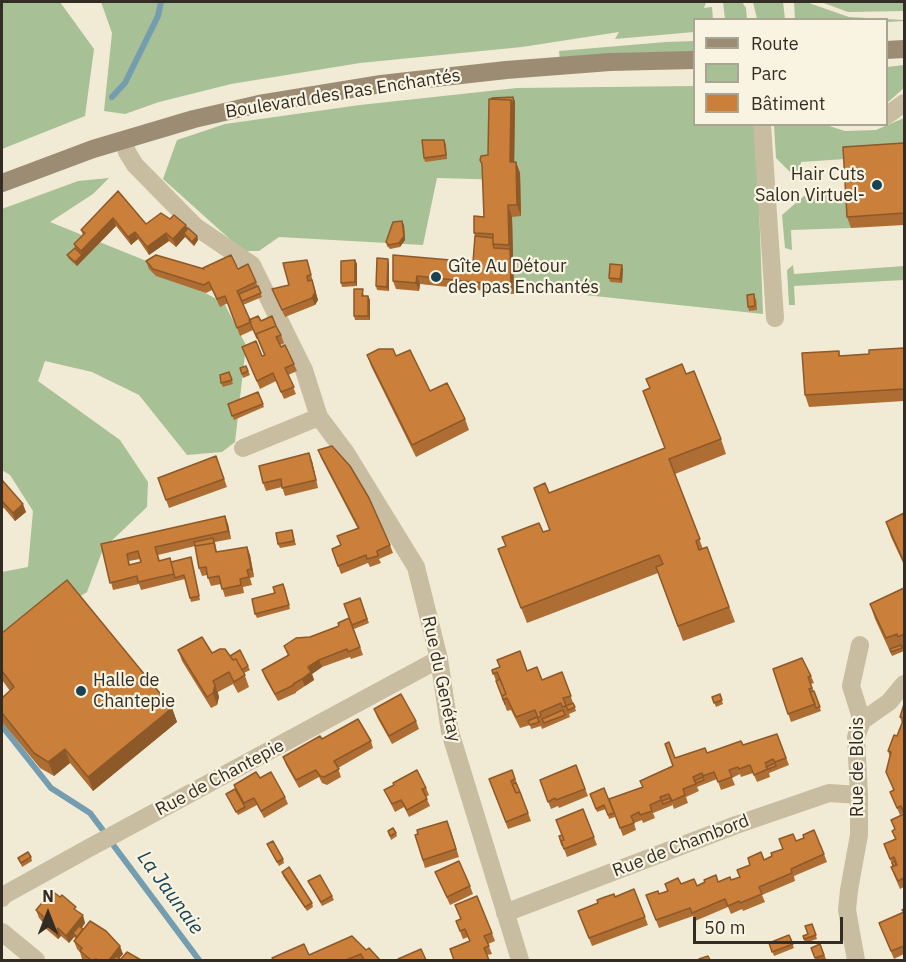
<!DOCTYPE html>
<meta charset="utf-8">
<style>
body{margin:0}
#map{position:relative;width:906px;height:962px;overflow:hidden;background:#f1ead5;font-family:"IBM Plex Sans",sans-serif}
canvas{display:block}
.frame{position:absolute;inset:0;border:3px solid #332c24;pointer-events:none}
.legend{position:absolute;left:693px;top:18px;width:195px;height:108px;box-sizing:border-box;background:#f9f4e1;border:2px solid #aaa495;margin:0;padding:8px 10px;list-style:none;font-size:18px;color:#332c24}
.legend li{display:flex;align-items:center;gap:12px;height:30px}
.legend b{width:30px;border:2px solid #aaa495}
.north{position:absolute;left:18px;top:884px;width:60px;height:60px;-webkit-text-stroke:4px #f9f4e1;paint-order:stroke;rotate:0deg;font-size:16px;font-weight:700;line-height:24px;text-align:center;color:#332c24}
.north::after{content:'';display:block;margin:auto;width:21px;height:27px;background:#332c24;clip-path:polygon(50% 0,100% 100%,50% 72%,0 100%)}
.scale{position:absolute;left:693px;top:917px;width:150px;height:27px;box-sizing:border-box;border:3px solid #332c24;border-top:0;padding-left:8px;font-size:18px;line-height:21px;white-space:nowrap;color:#332c24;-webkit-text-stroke:4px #f9f4e1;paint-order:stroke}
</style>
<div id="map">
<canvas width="906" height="962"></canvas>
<div class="frame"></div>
<ul class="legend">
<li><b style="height:8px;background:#9c8c73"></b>Route</li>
<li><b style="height:16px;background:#a8c095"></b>Parc</li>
<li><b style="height:16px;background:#ca7f3a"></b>Bâtiment</li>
</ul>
<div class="north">N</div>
<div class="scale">50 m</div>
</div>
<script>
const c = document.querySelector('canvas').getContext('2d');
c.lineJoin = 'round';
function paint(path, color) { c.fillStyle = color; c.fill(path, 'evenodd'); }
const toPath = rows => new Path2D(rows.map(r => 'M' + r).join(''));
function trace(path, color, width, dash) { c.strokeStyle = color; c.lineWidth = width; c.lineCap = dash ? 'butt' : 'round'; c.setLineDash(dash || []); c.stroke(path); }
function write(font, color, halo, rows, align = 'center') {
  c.font = font + ' "IBM Plex Sans",sans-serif'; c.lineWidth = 4.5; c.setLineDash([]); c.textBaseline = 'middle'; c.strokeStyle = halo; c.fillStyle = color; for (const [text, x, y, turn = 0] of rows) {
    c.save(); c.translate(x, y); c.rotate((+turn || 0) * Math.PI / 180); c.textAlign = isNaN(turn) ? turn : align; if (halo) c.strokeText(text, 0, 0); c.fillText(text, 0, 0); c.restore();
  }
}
const green = toPath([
 [2,2,60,2,94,49,85,116,2,149],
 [101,2,706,2,704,8,712,7,713,19,694,20,694,32,615,39,619,32,522,47,360,63,231,84,159,102,125,114,104,111,112,33],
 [723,2,742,2,746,8,747,19,725,19],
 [753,2,783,2,785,19,757,19],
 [794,2,806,2,849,17,904,20,904,21,887,22,886,20,795,19],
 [821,2,904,2,904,11,848,12],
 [694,41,694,53,560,60,559,51,666,42],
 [904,65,904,88,887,103,887,67],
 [694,86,694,124,756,125,763,314,510,287,510,180,437,178,423,245,279,237,259,251,243,251,163,179,177,140,225,124,360,105,517,88],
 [904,118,904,155,801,162,800,176,795,177,776,158,774,125,826,125,845,131,876,130],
 [109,178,93,194,50,222,144,260,224,303,246,345,235,442,222,452,187,455,139,395,92,372,45,361,38,381,120,440,148,482,147,507,103,549,87,592,19,635,2,631,2,572,28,567,33,511,10,475,2,470,2,209,78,181],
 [849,194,851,228,791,230,792,250,785,248,782,215,804,196],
 [793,265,794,274,904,266,904,280,794,286,795,305,789,305,787,270]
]);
const stream = toPath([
 [112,97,125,83,158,16,161,2],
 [2,726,51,788,90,813,102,829],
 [114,846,199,960]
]);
const street = toPath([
 [886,116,904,103],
 [762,124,775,318],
 [124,140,127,152,135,165,196,227,252,265,304,370,319,417,346,453,416,567,439,659,450,732,520,960],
 [243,448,319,417],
 [862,721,889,702,904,684],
 [2,898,4,895,89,848,439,659],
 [505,913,736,825,829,793,859,795],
 [2,932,36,960],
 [856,960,847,910,849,890,859,835,859,795,856,737,862,721,851,686,860,645]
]);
const secondary = toPath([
 [886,50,904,49],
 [2,183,93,149,194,119,259,104,381,84,506,70,610,62,694,60]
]);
const wall = toPath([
 [515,101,514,162,516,162,520,173,521,216,512,217,514,294,420,284,419,291,396,289,393,281,473,262,475,236,474,233,484,217,482,166,480,160,488,155],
 [444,140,446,144,447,159,425,162,424,158],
 [904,143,904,225,851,228,847,217],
 [118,191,146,224,170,219,188,228,197,236,198,240,194,246,185,237,176,247,169,241,149,255,138,239,131,245,116,226,77,266,69,259,67,255,75,248,74,244,83,235,81,230],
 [404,225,405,240,400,247,390,249,387,246,386,242],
 [307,260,318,300,315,305,285,317,272,289,289,285],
 [355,260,357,264,357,286,342,287,341,283],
 [146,261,204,269,238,269,256,282,262,297,243,305,250,320,261,321,281,335,284,343,280,345,294,364,297,371,288,375,296,394,284,399,276,381,260,389,245,354,262,356,264,355,253,328,253,330,240,336,228,303,220,307,212,290,206,293,156,276,149,269],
 [389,263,389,291,377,290,376,286],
 [623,269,622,283,610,282,609,278],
 [364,293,364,296,368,296,370,300,370,320,355,320,354,316],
 [756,298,757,310,749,311,748,307],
 [904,348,904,401,809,407,805,395,839,351,840,356,869,354],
 [367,355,396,356,430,391,465,419,469,430,416,457,371,366],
 [246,366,250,375,243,378,240,368],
 [229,372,233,384,223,387,221,383],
 [686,374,721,439,726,454,675,474,703,549,707,547,735,622,683,641,658,573,527,623,498,549,549,530,549,493,665,448],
 [258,392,264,407,234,420,228,404],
 [318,450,390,545,393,553,379,559,381,563,370,567,368,563,341,574,332,549,341,545,358,529,321,458],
 [216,456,227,487,169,508,158,478],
 [312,461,318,488,285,496,282,487,266,491,263,483],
 [2,480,26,512,15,521,4,508,2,508],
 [904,513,904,565,891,537,886,522],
 [225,516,228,524,231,539,215,542,217,552,247,547,250,555,254,577,250,578,252,585,243,587,244,593,225,597,221,584,211,586,207,575,202,576,199,568,195,546,158,555,160,561,171,562,191,557,200,600,191,602,185,579,141,590,139,584,113,590,101,544],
 [140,559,141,562,130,565,129,561],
 [292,530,296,545,280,548,278,544],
 [285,588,290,609,257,618,255,614,275,593],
 [904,588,904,651,892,656,875,619,870,604],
 [360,598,369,623,354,629,363,655,351,659,350,657,322,667,312,674,314,680,296,692,296,693,278,701,265,678,262,670,288,656,284,646,339,626,349,618],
 [2,633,172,708,177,722,93,791,70,763,54,776,40,768,2,722,2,713,10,691,2,680],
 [178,650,230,656,248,666,250,670,244,673,249,687,238,693,233,684,218,692,219,697,217,705,211,708,182,661],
 [773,669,811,676,814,683,811,684,821,711,791,722],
 [492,670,527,671,542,680,562,672,576,711,569,714,570,717,542,729,541,726,531,729,530,725,520,728,511,710,507,711],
 [720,694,723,704,716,707,712,697],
 [904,704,904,887,900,889,894,875,891,867,893,867,884,844,895,839,892,831,895,830,891,820,904,814,904,813,900,815,890,792,893,790,890,757,888,751,897,736,902,723,900,717],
 [374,709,416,721,419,729,392,744,377,717],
 [777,734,789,765,769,773,770,777,757,782,753,773,741,777,740,774,732,778,735,785,721,790,717,779,697,787,699,791,686,797,688,803,674,809,672,803,673,805,653,813,655,818,643,823,642,820,634,823,636,830,623,836,614,813,615,817,609,819,606,809,597,812,590,794,610,803,643,787,673,766,675,758,707,753,743,745],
 [322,739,371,741,373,748,338,768,341,777,327,785,322,783,319,777,299,788,286,765,283,757],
 [576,765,588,796,559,808,558,806,551,809,540,780],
 [512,770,531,821,508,829,489,779],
 [260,778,285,797,288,804,264,818,257,805,238,815,226,794,235,789,234,785],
 [426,788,429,795,426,797,430,806,409,817,404,807,395,812,384,790],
 [583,809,597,845,567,857,559,836,562,835],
 [450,828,459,857,425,868,415,835],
 [388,831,396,833,397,836,391,840],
 [796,841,824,854,827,862,794,876,795,881,762,895,765,902,743,911,742,909,731,914,728,907,695,921,693,916,659,928,646,895,659,894,681,884,697,886,718,882,731,880,740,877,764,860,772,856],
 [267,844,283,859,284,863,279,866],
 [31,857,32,861,22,867,18,858],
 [282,872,312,903,313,907,307,911,283,876],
 [435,872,470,886,473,894,450,905],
 [308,881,332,896,334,900,322,906],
 [634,889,648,925,592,946,578,911],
 [455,905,492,933,495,941,488,944,492,954,487,955,454,960,470,941,468,937,463,939,459,929,456,921,461,919],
 [904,909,904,954,894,959,879,923,904,912],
 [36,910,78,912,85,923,82,928,123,954,119,958,121,960,141,960,84,960,82,959,80,952,77,949,74,941,76,939,74,937,69,943,61,936,58,939,45,928,42,921,39,918],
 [812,924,817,939,805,943,803,936,808,934],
 [789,935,794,948,774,956,769,943],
 [820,944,826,959,821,960,816,960,811,948],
 [366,950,380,960,273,960,272,958]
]);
const shadedWall = toPath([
 [513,97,515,101,515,111,514,174,510,162,511,100],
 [516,162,520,173,521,216,517,205],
 [508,205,512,217,514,294,511,286],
 [113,218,116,226,77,266,75,262,82,255,81,251],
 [402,221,404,225,405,240,400,247,399,243],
 [186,225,189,232,184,233,185,237,176,247,173,239],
 [135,232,138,239,131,245,128,237],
 [166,233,169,241,149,255,147,247],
 [197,236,198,240,194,246,192,242],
 [388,259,389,263,389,291,387,287],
 [355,260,357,264,357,286,355,282],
 [622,265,623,269,622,283,620,279],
 [417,276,420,284,419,291,416,283],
 [312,280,318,300,315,305,312,298],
 [368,296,370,300,370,320,368,316],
 [309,453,312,461,318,488,316,480],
 [23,504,26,512,15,521,13,513],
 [225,516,228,524,231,539,228,531],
 [247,547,250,555,254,577,251,569],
 [319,660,322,667,312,674,314,680,305,686,302,679,308,667],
 [215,685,219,697,217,705,213,693],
 [172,708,177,722,93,791,88,777],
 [65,749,70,763,54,776,48,762],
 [83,915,85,923,75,936,73,933,74,937,69,943,66,936],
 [58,928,61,936,58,939,55,932],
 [120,946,123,954,118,960,109,960]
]);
const building = toPath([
 [513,97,514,108,511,100,492,99,492,98,513,97],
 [489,99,511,100,510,162,516,162,517,205,508,205,509,245,493,244,493,234,474,233,474,216,484,217,482,164,480,160,481,156,488,155,489,99],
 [422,140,444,140,446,155,424,158,422,140],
 [904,143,904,213,847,217,843,147,904,143],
 [118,191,146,224,161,213,170,219,174,215,186,225,173,239,166,233,147,247,135,232,128,237,113,218,81,251,74,244,85,233,81,230,118,191],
 [402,221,404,236,399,243,389,245,386,242,393,222,402,221],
 [188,228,197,236,192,242,184,233,188,228],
 [475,236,493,238,493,244,494,248,510,249,511,286,417,276,416,283,393,281,393,255,473,262,475,236],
 [75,248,82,255,75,262,67,255,75,248],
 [156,255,204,269,203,268,231,255,238,269,248,264,256,282,237,291,251,322,237,328,225,296,217,299,209,282,204,285,153,269,146,261,156,255],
 [377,258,388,259,387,287,376,286,377,258],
 [307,260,311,275,307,276,308,281,312,280,315,292,312,298,282,310,272,289,289,285,283,263,307,260],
 [355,260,355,282,341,283,341,261,355,260],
 [610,264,622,265,620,279,609,278,610,264],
 [258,286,261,293,242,301,239,294,258,286],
 [354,289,363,289,362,296,368,296,368,316,354,316,354,289],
 [754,294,755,306,748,307,747,295,754,294],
 [258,316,261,321,272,316,276,326,256,334,257,338,249,320,258,316],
 [276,326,281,335,276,337,281,347,285,345,294,364,285,368,294,387,281,392,273,373,257,381,242,347,256,341,262,356,265,355,256,334,276,326],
 [904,348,904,389,805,395,802,353,839,351,839,356,869,354,869,350,904,348],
 [379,349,393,349,396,356,410,350,430,391,447,383,465,419,412,445,367,355,379,349],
 [682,364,686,374,694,371,721,439,669,459,700,539,696,541,699,550,707,547,729,607,678,626,656,567,663,564,659,555,521,608,498,549,506,546,502,537,539,523,543,532,550,530,534,488,545,483,549,493,665,448,643,391,650,388,646,379,682,364],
 [246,366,248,371,242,374,240,368,246,366],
 [229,372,232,380,221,383,220,375,229,372],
 [258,392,263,404,232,416,228,404,258,392],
 [332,446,350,466,369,498,390,545,377,551,378,556,367,559,366,555,338,566,332,549,341,545,337,536,359,528,318,450,332,446],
 [309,453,316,480,282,488,281,479,263,483,259,466,309,453],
 [216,456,224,479,166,500,158,478,216,456],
 [2,480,23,504,13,513,2,501,2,480],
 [904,513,904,562,886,522,904,513],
 [225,516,228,531,155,547,159,561,170,558,174,574,138,582,137,576,110,583,101,544,225,516],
 [138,551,141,562,129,565,127,554,138,551],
 [292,530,294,541,278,544,276,533,292,530],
 [213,538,215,547,214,543,195,546,194,542,213,538],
 [214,543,216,552,247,547,251,569,247,570,249,577,240,579,241,585,222,589,219,576,208,578,206,567,199,568,195,546,214,543],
 [191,557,199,596,190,598,184,575,175,578,171,562,191,557],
 [67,580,172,708,88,777,65,749,48,762,34,753,2,713,2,698,14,687,2,671,2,633,67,580],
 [283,584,289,605,255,614,252,599,275,593,273,587,283,584],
 [904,588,904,634,898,637,897,634,886,638,870,604,904,588],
 [360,598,367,619,352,625,344,604,360,598],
 [349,618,360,647,348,652,347,649,319,660,308,667,311,672,302,679,293,684,294,685,275,694,262,670,289,655,284,646,296,638,310,637,339,626,338,623,349,618],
 [202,637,212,653,220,649,225,649,233,660,236,659,245,675,234,682,229,672,213,681,215,685,213,693,207,697,178,650,202,637],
 [901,645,902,648,891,652,890,649,901,645],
 [240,650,248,666,242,670,236,659,233,660,230,656,240,650],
 [520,651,527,671,537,667,542,680,562,672,571,696,563,698,566,706,562,707,561,703,540,712,541,716,538,718,535,710,516,717,507,698,503,700,502,696,506,694,497,672,493,674,492,670,500,667,497,660,520,651],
 [802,658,811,676,808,677,812,688,809,689,815,704,788,714,773,669,802,658],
 [500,679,506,694,502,696,505,704,496,681,500,679],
 [814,691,820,707,816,708,810,692,814,691],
 [401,694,416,721,389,736,374,709,401,694],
 [720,694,722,700,714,703,712,697,720,694],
 [573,703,575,707,568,710,566,706,573,703],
 [904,704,904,813,901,806,897,808,890,792,894,790,886,772,891,752,888,751,894,735,897,736,904,718,900,717,904,704],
 [563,710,565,715,544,723,542,719,563,710],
 [537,717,539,722,530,725,528,721,537,717],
 [358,719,371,741,334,761,339,769,324,777,320,776,316,770,296,780,283,757,320,736,322,739,358,719],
 [777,734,786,758,775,762,773,759,765,763,768,769,754,775,750,765,739,769,738,767,729,770,732,777,718,782,714,772,703,776,702,773,693,777,696,784,683,789,685,795,672,801,669,794,660,797,661,800,650,805,652,811,640,815,639,812,631,816,634,823,620,828,609,799,643,787,640,781,673,766,665,744,669,742,675,758,705,748,707,753,741,741,743,745,777,734],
 [775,763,776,766,763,771,768,769,766,767,775,763],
 [576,765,585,789,556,800,555,798,548,802,540,780,576,765],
 [417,770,426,788,422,789,427,799,407,810,401,800,392,804,384,790,394,785,393,783,417,770],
 [512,770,515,779,511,781,516,793,520,792,528,813,506,822,489,779,512,770],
 [256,772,260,778,271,772,285,797,261,811,254,798,244,803,234,785,256,772],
 [703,777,704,780,696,783,694,781,703,777],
 [516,783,520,792,516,793,512,784,516,783],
 [604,788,614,813,608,815,604,805,596,809,590,794,604,788],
 [235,789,245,807,236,812,226,794,235,789],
 [670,798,671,801,663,804,662,801,670,798],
 [583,809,594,837,564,849,561,841,564,840,556,820,583,809],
 [904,814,904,878,898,881,891,867,897,865,894,857,890,859,884,844,896,839,892,831,895,829,891,820,904,814],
 [447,821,456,849,423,860,415,835,418,834,417,830,447,821],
 [393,828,396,833,390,836,388,831,393,828],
 [814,830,824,854,791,869,792,873,759,887,762,894,740,903,739,901,728,906,725,899,692,913,690,908,656,920,646,895,658,891,659,894,668,891,665,884,678,878,681,884,694,879,697,886,705,882,704,880,716,875,718,882,730,877,731,880,740,877,737,870,750,865,748,858,761,852,764,860,772,856,771,853,783,849,779,839,793,834,796,841,804,838,803,835,814,830],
 [562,835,564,840,561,841,562,845,559,836,562,835],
 [273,841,283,859,277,862,267,844,273,841],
 [28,852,31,857,21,863,18,858,28,852],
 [459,861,470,886,447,897,435,872,459,861],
 [895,861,896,865,893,866,892,863,895,861],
 [289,867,312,903,305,907,282,872,289,867],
 [320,875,332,896,321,902,308,881,320,875],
 [634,889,645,917,589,938,578,911,598,903,597,900,605,897,614,894,615,897,634,889],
 [52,891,60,897,62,895,76,907,74,909,83,915,66,936,58,928,55,932,42,920,45,918,36,910,52,891],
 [477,896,492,933,484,936,489,946,484,948,489,960,452,960,454,960,450,949,470,941,465,929,460,931,456,921,461,919,455,905,477,896],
 [904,909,904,947,904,946,891,951,879,923,904,912,902,910,904,909],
 [90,921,106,931,120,946,109,960,98,960,96,959,94,960,91,960,80,951,82,948,74,941,90,921],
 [812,924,816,935,804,939,803,936,808,934,805,926,812,924],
 [79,926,83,929,77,937,73,933,79,926],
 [789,935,793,944,772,952,769,943,789,935],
 [352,936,366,950,369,948,380,960,364,960,361,954,346,960,274,960,272,958,304,944,309,955,352,936],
 [820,944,824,955,815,958,811,948,820,944],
 [421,949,426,960,399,960,398,959,421,949],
 [127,952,141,960,120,960,127,952],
 [116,956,121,960,113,960,116,956],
 [708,956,710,960,700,960,699,959,708,956]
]);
const markers = [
 [877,185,6,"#194355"],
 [436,277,6,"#194355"],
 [81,691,6,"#194355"]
];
const streetNames = [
 ["Boulevard des Pas Enchantés",343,94,-9],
 ["Rue du Genétay",441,679,78],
 ["Rue de Blois",858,767,-90],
 ["Rue de Chantepie",220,778,-28],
 ["Rue de Chambord",681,846,-21]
];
const poiNames = [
 ["Hair Cuts",865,175,"right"],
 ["Salon Virtuel-",865,196,"right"],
 ["Gîte Au Détour",448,267],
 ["des pas Enchantés",448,288],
 ["Halle de",93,681],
 ["Chantepie",93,702]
];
const waterNames = [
 ["La Jaunaie",170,893,54]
];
paint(green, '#a8c095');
trace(stream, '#749eaf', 6);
trace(street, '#c9bda1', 18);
trace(secondary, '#9c8c73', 18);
paint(wall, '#ae6d32');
paint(shadedWall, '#8d5929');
paint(building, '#ca7f3a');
trace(building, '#8d5929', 1.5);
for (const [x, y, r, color] of markers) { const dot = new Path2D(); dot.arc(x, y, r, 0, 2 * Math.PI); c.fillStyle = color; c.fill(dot); trace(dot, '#f9f4e1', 2); }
write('18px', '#332c24', '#f9f4e1', streetNames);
write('18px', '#332c24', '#f9f4e1', poiNames, 'left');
write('italic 20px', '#194355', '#f9f4e1', waterNames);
</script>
